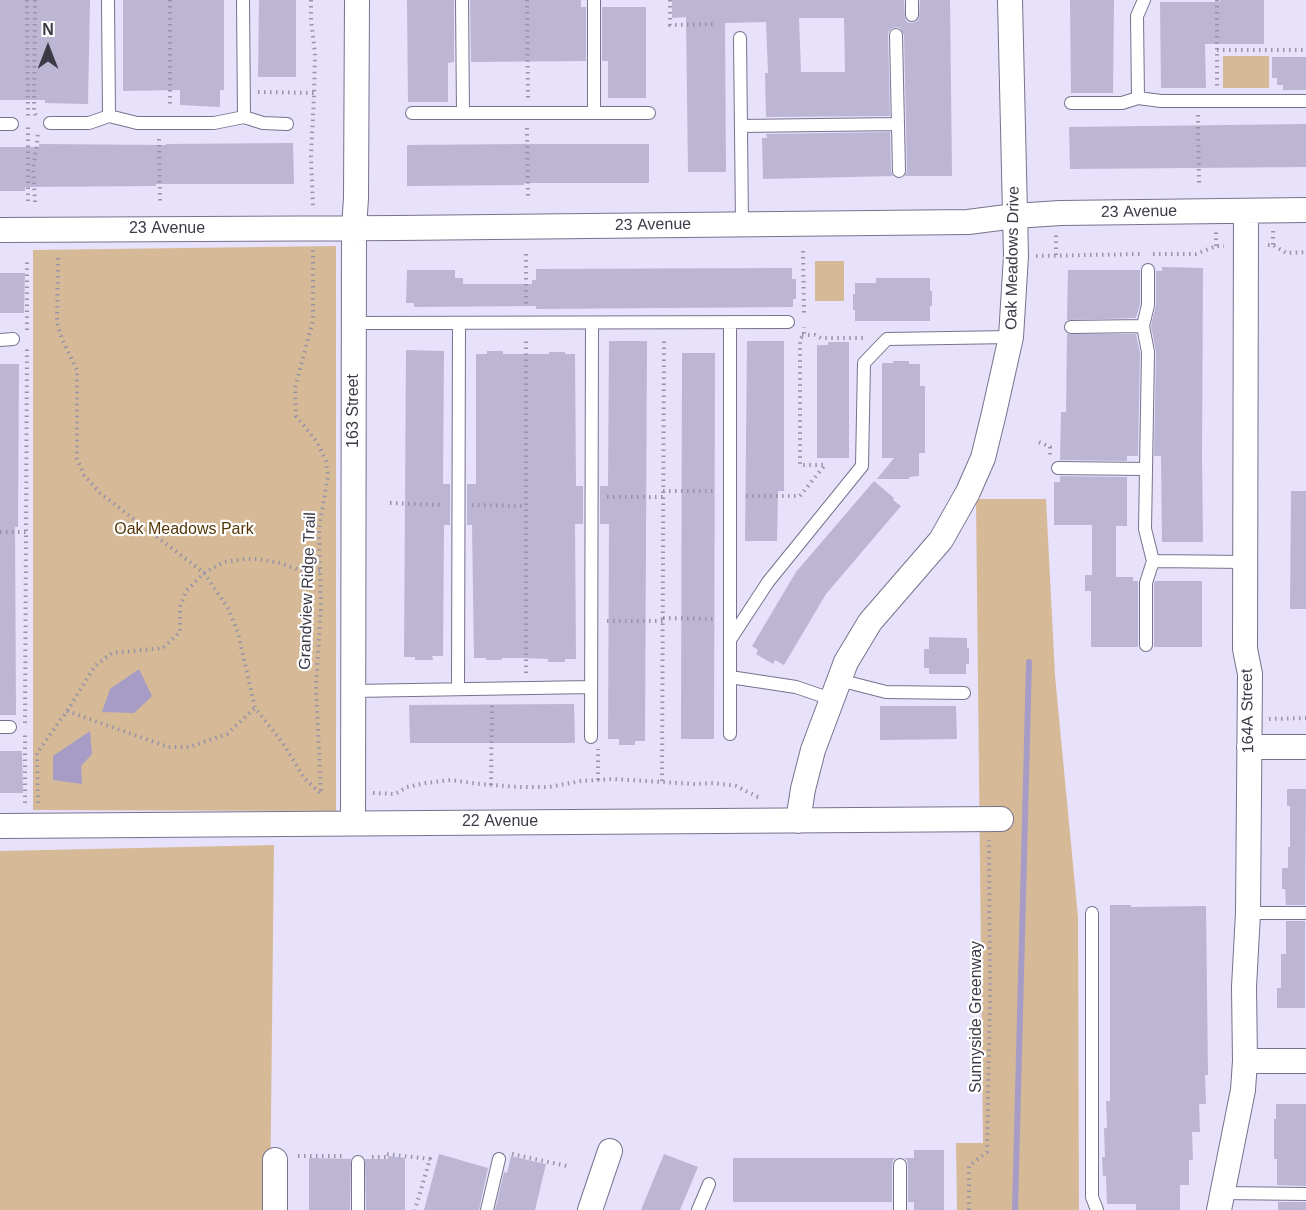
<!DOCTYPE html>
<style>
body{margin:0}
#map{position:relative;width:1306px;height:1210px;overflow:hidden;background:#e7e1fb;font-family:Helvetica,sans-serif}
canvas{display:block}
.north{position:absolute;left:18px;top:18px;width:60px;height:60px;-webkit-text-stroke:4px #fff;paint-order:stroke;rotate:0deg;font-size:16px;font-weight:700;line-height:24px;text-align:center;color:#3d3a47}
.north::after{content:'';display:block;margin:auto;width:21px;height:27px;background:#3d3a47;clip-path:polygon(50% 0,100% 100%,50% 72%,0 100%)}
</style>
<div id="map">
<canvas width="1306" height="1210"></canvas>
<div class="north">N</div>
</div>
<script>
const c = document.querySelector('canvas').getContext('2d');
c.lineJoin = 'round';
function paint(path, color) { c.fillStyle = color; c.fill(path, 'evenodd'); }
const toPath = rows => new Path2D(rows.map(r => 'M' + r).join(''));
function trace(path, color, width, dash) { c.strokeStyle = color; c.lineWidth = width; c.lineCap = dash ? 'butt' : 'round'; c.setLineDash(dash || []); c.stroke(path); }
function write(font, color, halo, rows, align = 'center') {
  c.font = font + ' Helvetica,sans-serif'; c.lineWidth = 4.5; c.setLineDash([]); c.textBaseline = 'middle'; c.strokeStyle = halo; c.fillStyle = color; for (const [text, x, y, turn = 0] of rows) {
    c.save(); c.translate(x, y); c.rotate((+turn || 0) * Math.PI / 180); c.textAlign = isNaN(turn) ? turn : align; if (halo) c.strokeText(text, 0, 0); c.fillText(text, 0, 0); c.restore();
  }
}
const green = toPath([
 [1223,56,1269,56,1269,88,1223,88],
 [336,246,336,811,33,810,33,250],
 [815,261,844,261,844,301,815,301],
 [976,499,1046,499,1055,676,1078,917,1079,1210,957,1210,956,1143,983,1143],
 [274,845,270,1210,0,1210,0,851]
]);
const water = toPath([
 [139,669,152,696,134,713,102,712,110,689],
 [90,731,92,754,81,766,82,784,53,780,53,756]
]);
const stream = toPath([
 [1015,1210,1029,662]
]);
const building = toPath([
 [0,0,90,0,88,104,45,103,45,100,0,100],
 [123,0,224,0,224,90,220,90,220,107,180,105,180,90,123,91],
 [259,0,296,0,296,77,258,77],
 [407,0,454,0,454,62,448,63,448,102,408,102],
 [470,0,581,0,581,7,586,7,586,61,471,62],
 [672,0,904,0,905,19,907,22,911,23,916,22,919,19,920,0,950,0,952,176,905,176,907,171,904,35,900,28,896,27,892,28,889,31,888,35,890,116,766,117,765,73,768,73,766,22,725,23,726,172,688,172,686,17,672,18],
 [799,18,844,18,845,72,801,72],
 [1070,0,1114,0,1113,93,1071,93],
 [1220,0,1264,0,1264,44,1205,44,1206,88,1161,88,1160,2,1220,2],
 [602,7,646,7,646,98,608,98,608,61,602,61],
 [1272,57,1306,57,1306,90,1283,90,1283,85,1277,85,1277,78,1272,78],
 [1306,124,1306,167,1070,169,1069,127],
 [890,132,891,171,893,176,763,179,762,138,767,138,766,134],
 [293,143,294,184,156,184,156,186,25,187,25,191,0,191,0,147,39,147,39,144,166,145,166,144],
 [524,144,649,144,649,183,524,183,524,185,407,186,407,145],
 [1162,267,1203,268,1202,456,1203,542,1162,542,1161,456,1154,456,1156,352,1151,326,1156,305,1156,271,1162,271],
 [792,268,792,279,796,279,796,299,793,299,793,307,536,309,536,306,414,307,414,303,406,303,407,270,455,270,455,278,463,278,463,284,532,284,532,280,536,280,536,269],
 [1068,270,1140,270,1140,304,1136,318,1067,320],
 [0,273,25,273,24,313,0,313],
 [876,278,930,278,930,291,932,291,932,306,930,306,930,321,855,321,855,310,853,310,853,294,855,294,855,283,876,283],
 [1067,334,1136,334,1140,353,1138,456,1127,456,1127,461,1060,460,1061,412,1066,412],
 [609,341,647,341,645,741,635,741,635,745,619,745,619,739,608,739,609,524,600,524,600,486,608,486],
 [747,341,784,341,784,491,778,491,777,541,745,541],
 [828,342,849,342,849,458,817,458,817,345,828,345],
 [406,350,444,351,443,484,450,484,450,525,444,525,443,656,432,656,433,660,415,660,415,657,404,657],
 [487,351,503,351,503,354,549,354,549,352,565,352,565,354,575,354,576,486,583,486,583,524,575,524,576,659,565,659,565,662,548,662,548,659,523,658,502,658,502,660,486,660,486,658,474,658,472,525,467,525,467,484,476,484,476,354,487,354],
 [682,353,715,353,714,739,681,739],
 [893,361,909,361,909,364,920,364,920,386,925,386,925,453,919,453,919,476,909,477,909,479,877,479,894,458,882,458,882,363,893,363],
 [0,364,19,364,18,527,15,527,16,715,0,715],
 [1060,476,1127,477,1127,526,1116,526,1116,577,1133,577,1133,581,1138,581,1138,647,1091,647,1091,591,1085,591,1085,575,1092,575,1092,525,1054,525,1054,482,1060,482],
 [874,481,894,498,893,500,901,506,826,594,784,665,775,660,773,664,756,654,758,650,752,646,796,572],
 [1291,491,1306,491,1306,609,1290,609],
 [1155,581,1202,581,1202,647,1154,647,1154,584],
 [929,637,967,638,967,648,969,648,969,664,966,664,966,674,929,674,929,668,924,668,924,649,929,649],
 [574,704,575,743,410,743,409,705],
 [880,706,956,706,957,739,880,740],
 [0,751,22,751,23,793,0,793],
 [1287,789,1306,789,1305,905,1286,905,1285,889,1282,889,1282,868,1288,868,1288,847,1290,847,1290,806,1287,806],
 [1110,905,1131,905,1131,907,1206,906,1208,1075,1205,1075,1206,1104,1199,1104,1200,1132,1192,1132,1193,1160,1189,1160,1189,1185,1180,1185,1180,1210,1136,1210,1136,1204,1107,1204,1106,1176,1103,1176,1102,1157,1105,1157,1104,1128,1107,1128,1106,1101,1110,1101],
 [1286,921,1305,921,1305,1008,1277,1008,1277,988,1281,988,1281,954,1286,954],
 [1276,1104,1306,1104,1306,1186,1277,1185,1277,1159,1274,1159,1274,1119,1276,1119],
 [914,1150,944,1150,944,1210,914,1210,914,1202,908,1202,908,1165,907,1160,904,1158,914,1158],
 [439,1154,488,1168,479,1210,424,1210],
 [664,1154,698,1167,680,1210,641,1210],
 [388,1156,405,1158,405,1210,366,1210,365,1159,388,1159],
 [511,1156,546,1164,535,1210,495,1210,504,1172,507,1173],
 [309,1158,351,1159,350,1210,309,1210],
 [733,1158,896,1158,893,1160,892,1165,892,1202,733,1202],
 [1278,1202,1306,1202,1306,1210,1278,1210]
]);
const path = toPath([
 [27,0,28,120],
 [35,0,34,111,36,116],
 [170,0,170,107],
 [311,0,311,20,315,53,314,96,311,156,313,209],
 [527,0,528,98],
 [670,0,670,25,716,24],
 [1217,0,1217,86],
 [1217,50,1306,50],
 [258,92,314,93],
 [1198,115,1199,183],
 [527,128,528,197],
 [159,139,160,201],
 [28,201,28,127],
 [35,202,33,168,37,144,38,132],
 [1273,231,1273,245],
 [1268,245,1273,245,1286,253,1306,252],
 [1216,246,1216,231],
 [313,250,313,320,295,388,296,416,317,442,326,461,328,476,319,528,321,607,316,686,321,794],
 [803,251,804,316],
 [526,254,526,307],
 [1153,254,1196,254,1216,246,1224,246],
 [1056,255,1056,235],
 [1036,256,1142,254],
 [58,258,57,323,62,339,77,370,77,459,84,475,100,493,204,573,228,608,238,633,255,708,283,743,304,778,321,794],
 [27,330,27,259],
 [802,335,815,335,821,338,866,338],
 [1039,442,1050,447,1050,455],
 [663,491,716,491],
 [746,496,800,496,825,465,800,465,800,339,804,335,804,327],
 [607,497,663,497],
 [390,503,443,505],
 [472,505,526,506],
 [0,532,26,532],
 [663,618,716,619],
 [607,621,663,621],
 [526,673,526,338],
 [67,711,168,747,189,747,227,734,255,708],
 [1269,719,1306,718],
 [25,723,27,346],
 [598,780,598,749],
 [662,781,664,338],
 [491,785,492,705],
 [373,793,395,794,407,787,426,783,450,780,480,784,519,787,549,787,581,781,613,779,695,784,714,783,736,786,758,797,761,797],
 [25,803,25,733],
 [38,803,37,753,67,711,95,666,112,653,163,648,180,632,180,607,186,591,204,573,224,562,245,559,258,559,280,563,305,572,320,570],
 [512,1154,567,1166],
 [298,1156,344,1156],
 [372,1157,386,1157,386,1154,430,1159,415,1210],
 [969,1210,969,1166,987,1152,990,999,989,840]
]);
const lane = toPath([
 [108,0,109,116],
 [243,0,244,117],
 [462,0,463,113],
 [912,0,912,15],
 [1144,0,1137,16,1138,98,1161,101,1306,101],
 [896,35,899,171],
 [740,38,742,224],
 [1071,103,1122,103,1138,98],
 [412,113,649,113],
 [594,113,594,0],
 [50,123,89,123,109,116,137,123,214,123,244,117,263,123,287,124],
 [0,124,12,124],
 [741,126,898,124],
 [354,323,788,322],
 [1071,327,1143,326],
 [0,340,13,339],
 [1058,468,1146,469],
 [1153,561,1246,562],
 [730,640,768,582,862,466,864,363,887,339,1011,337],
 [1146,645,1146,583,1153,561,1145,529,1148,352,1143,326,1148,305,1148,270],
 [730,677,796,687,831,699],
 [839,680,886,692,964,693],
 [458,689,459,323],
 [353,691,591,687],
 [0,727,10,727],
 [730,734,730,322],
 [591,737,592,323],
 [1092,913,1092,1197,1097,1210],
 [1248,913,1306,913],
 [358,1162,358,1210],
 [900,1165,900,1210],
 [1222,1193,1306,1194],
 [487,1210,499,1159],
 [698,1210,709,1184]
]);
const street = toPath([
 [0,230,399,228,968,222,1015,216,1060,213,1306,210],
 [1249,747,1306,747],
 [798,821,803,789,813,750,846,662,870,622,941,540,968,492,983,458,994,413,1011,337,1016,256,1010,0],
 [353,823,354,228,356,198,357,0],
 [0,826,1001,819],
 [1245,1061,1306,1061],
 [275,1160,275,1210],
 [590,1210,610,1151],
 [1219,1210,1243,1090,1245,1061,1244,987,1248,913,1250,674,1245,649,1246,211]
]);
const streetNames = [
 ["23 Avenue",1139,212,-1],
 ["23 Avenue",653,225,-1],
 ["23 Avenue",167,229],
 ["Oak Meadows Drive",1013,258,-89],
 ["163 Street",354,411,-90],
 ["Grandview Ridge Trail",308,591,-88],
 ["164A Street",1248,711,-91],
 ["22 Avenue",500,822],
 ["Sunnyside Greenway",977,1017,-90]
];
const parkNames = [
 ["Oak Meadows Park",184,530]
];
paint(green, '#d6ba97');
paint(water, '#a69cc6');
trace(stream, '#a69cc6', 6);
paint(building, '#bcb5d4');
trace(lane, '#78728e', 14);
trace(street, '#78728e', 26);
trace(path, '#9893a7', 4, [1.5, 4.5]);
trace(lane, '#fff', 12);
trace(street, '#fff', 24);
write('16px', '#3d3a47', '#fff', streetNames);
write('16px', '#563709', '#fff', parkNames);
</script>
